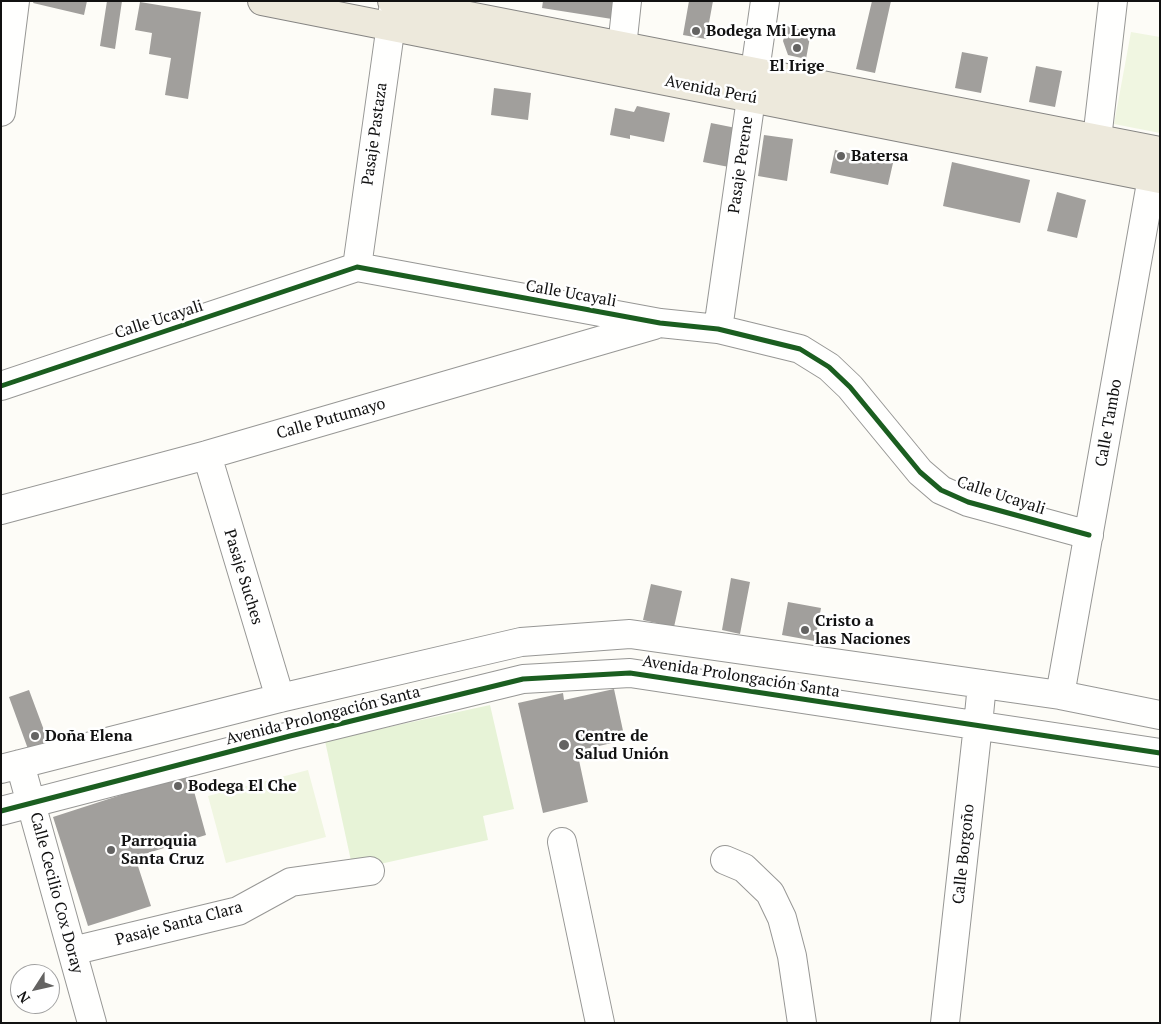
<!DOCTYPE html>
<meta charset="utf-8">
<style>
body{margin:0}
#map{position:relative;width:1161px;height:1024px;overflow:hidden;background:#fdfcf7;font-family:"PT Serif",serif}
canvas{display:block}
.frame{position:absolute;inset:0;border:2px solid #111;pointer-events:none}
.north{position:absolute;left:10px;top:964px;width:50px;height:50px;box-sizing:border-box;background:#fff;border:1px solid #a0a0a0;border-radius:50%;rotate:235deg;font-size:14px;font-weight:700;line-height:20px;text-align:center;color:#111}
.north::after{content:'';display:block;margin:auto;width:18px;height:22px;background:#646362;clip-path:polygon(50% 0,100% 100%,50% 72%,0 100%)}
</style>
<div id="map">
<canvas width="1161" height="1024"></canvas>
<div class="frame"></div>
<div class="north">N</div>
</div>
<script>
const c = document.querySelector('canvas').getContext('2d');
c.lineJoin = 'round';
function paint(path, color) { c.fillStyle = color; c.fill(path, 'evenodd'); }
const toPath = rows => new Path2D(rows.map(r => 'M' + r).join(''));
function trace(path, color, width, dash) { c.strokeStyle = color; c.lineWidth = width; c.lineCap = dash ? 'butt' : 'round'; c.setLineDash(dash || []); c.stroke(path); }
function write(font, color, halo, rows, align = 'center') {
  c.font = font + ' "PT Serif",serif'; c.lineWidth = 5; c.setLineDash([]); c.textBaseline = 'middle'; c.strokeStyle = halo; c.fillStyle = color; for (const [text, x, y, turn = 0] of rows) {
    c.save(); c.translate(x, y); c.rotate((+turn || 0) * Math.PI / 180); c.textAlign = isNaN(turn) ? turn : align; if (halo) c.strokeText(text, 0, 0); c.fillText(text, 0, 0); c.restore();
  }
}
const green = toPath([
 [490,705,514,809,483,816,488,840,353,870,325,741]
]);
const pitch = toPath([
 [1131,32,1160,37,1160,133,1114,124],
 [308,770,326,837,226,863,208,796]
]);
const building = toPath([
 [34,1,87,1,84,15,33,3],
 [107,1,122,1,115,49,100,46],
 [543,1,615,1,612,19,542,8],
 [689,1,713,1,706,39,683,35],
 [872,1,891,1,875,73,856,69],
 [140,2,201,12,188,99,165,95,171,58,149,54,152,33,135,30],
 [787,26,811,32,806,59,788,55,783,41],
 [962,52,988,57,981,93,955,88],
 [1036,66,1062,71,1055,107,1029,102],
 [494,88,531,93,528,120,491,115],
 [637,106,670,113,664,142,630,135,630,139,610,135,615,108,634,112],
 [711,123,736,128,729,167,703,162],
 [764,135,793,139,787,181,758,176],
 [835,150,893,163,888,185,830,173],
 [952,162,1030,180,1020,223,943,206],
 [1057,192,1086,200,1077,238,1047,231],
 [731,578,750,582,740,634,722,630],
 [651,584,682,591,674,627,643,620],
 [788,602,821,608,815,641,782,635],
 [614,689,625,740,577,751,588,802,543,813,518,703,563,693,564,700],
 [29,690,48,741,28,749,9,697],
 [189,773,206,835,135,857,151,906,88,926,53,817]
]);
const minor = toPath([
 [622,47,627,1],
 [1,112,15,1],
 [1097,139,1113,1],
 [357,267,394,3],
 [718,329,765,1],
 [1,386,357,267,660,323,718,329,800,349,829,367,850,387,920,472,941,490,968,502,1089,535],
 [207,455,280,698],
 [1,510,207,455,654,325],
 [1060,695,1156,155],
 [20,764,92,1023],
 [1,769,280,698,521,642,630,634,1060,695,1160,715],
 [1,811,290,736,523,679,630,673,1160,753],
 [562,842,600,1023],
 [725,860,744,868,770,893,782,918,792,956,802,1023],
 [72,951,238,911,291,882,370,871],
 [945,1023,978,725,982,684]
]);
const major = toPath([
 [262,1,1160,179],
 [392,1,1160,151]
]);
const cycleway = toPath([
 [1,386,357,267,660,323,718,329,800,349,829,367,850,387,920,472,941,490,968,502,1089,535],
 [1,811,290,736,523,679,630,673,1160,753]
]);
const markers = [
 [696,31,5,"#646362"],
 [797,48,5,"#646362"],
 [841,156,5,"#646362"],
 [805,630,5,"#646362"],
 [35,736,5,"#646362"],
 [564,745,6,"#646362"],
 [178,786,5,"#646362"],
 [111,850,5,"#646362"]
];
const poiNames = [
 ["Bodega Mi Leyna",706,31],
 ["El Irige",797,66,"center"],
 ["Batersa",851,156],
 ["Cristo a",815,621],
 ["las Naciones",815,639],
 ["Doña Elena",45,736],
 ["Centre de",575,736],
 ["Salud Unión",575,754],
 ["Bodega El Che",188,786],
 ["Parroquia",121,841],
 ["Santa Cruz",121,859]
];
const streetNames = [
 ["Avenida Perú",711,90,11],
 ["Pasaje Pastaza",375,134,-82],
 ["Pasaje Perene",741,165,-82],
 ["Calle Ucayali",571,294,10],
 ["Calle Ucayali",159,320,-18],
 ["Calle Putumayo",331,419,-16],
 ["Calle Tambo",1109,423,-80],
 ["Calle Ucayali",1001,496,18],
 ["Pasaje Suches",243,577,73],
 ["Avenida Prolongación Santa",741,677,9],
 ["Avenida Prolongación Santa",323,716,-14],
 ["Calle Borgoño",964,854,-84],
 ["Calle Cecilio Cox Doray",56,893,75],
 ["Pasaje Santa Clara",179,924,-15]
];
paint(green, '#e7f3d7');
paint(pitch, '#f0f6e1');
paint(building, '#a19f9c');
trace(minor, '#979795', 30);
trace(major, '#858482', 30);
trace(minor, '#fffffe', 28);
trace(major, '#ede9dc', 28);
trace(cycleway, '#1b5e20', 5);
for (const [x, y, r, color] of markers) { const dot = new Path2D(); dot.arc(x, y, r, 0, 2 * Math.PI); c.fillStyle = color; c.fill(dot); trace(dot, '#fff', 2); }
write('bold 16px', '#111', '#fff', poiNames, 'left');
write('16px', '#111', '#fff', streetNames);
</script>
